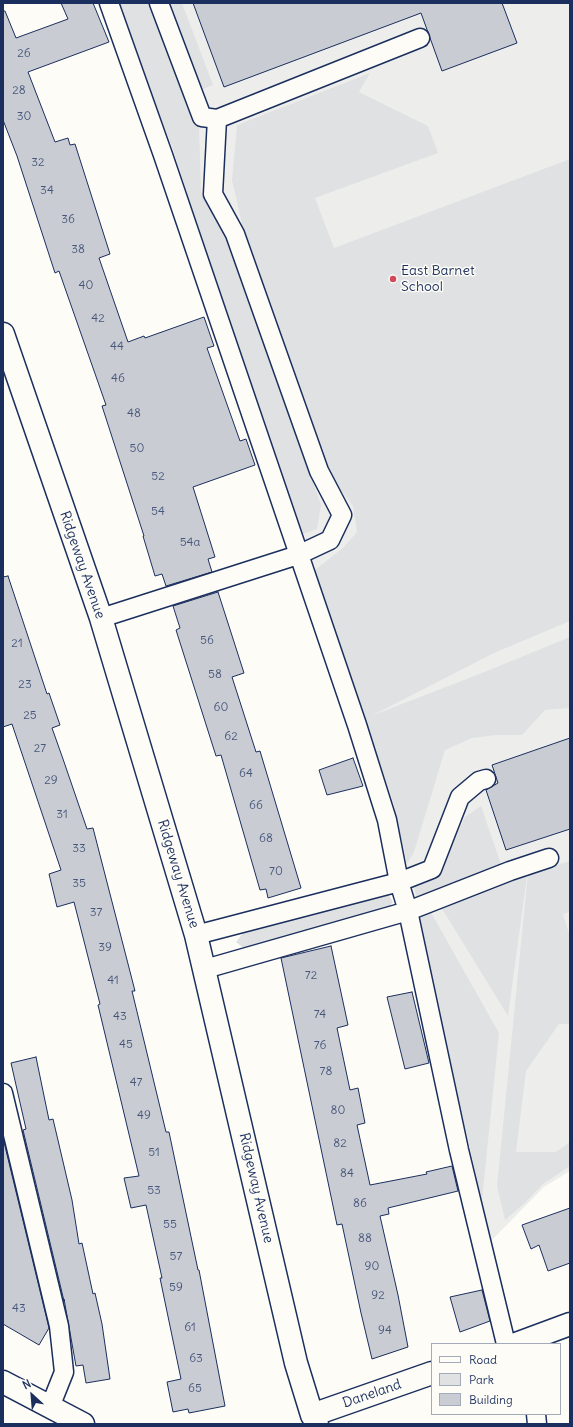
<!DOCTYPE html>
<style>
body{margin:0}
#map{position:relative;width:573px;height:1427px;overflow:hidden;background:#fdfcf7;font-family:Delius,sans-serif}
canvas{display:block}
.frame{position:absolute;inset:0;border:4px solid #1b2f5e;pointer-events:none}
.legend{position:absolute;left:431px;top:1343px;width:130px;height:72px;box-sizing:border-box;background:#fdfcf7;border:1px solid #a3aaba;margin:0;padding:5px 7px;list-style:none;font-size:12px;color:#1b2f5e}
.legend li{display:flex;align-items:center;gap:8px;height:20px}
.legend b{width:20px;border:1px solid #a3aaba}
.north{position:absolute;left:12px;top:1375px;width:40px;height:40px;-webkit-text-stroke:3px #fdfcf7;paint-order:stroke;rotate:334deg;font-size:11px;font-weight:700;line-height:16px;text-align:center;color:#1b2f5e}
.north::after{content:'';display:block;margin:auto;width:14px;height:18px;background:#1b2f5e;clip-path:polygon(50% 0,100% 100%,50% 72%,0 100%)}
</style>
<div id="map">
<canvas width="573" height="1427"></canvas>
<div class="frame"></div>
<ul class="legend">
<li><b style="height:5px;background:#fdfcf7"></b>Road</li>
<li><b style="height:11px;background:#e0e1e3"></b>Park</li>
<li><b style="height:11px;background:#c9ccd3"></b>Building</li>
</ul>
<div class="north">N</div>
</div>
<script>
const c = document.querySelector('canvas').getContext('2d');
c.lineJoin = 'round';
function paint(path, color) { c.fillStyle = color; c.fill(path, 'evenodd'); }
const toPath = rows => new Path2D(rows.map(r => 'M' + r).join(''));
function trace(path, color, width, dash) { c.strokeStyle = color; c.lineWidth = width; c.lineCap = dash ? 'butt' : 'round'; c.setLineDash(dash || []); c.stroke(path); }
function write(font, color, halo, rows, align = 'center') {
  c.font = font + ' Delius,sans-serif'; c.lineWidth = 3; c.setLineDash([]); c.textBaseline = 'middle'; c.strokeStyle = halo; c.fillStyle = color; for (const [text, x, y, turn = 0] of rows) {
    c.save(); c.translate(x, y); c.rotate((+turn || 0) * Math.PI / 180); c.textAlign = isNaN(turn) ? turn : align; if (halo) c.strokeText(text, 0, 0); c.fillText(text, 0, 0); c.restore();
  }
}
const built = toPath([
 [117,3,570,3,570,1171,544,1187,491,1241,431,966,418,919,394,805,306,541,261,411,172,147]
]);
const green = toPath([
 [117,3,150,3,199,127,201,192,229,242,321,505,317,529,303,534,261,411,227,316,172,147],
 [169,3,182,3,213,85,201,90],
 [370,73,359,92,428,126,438,153,315,198,334,248,570,159,570,621,494,653,371,716,482,673,570,637,570,708,545,710,522,735,496,735,472,738,445,750,414,852,407,864,394,805,314,571,344,547,357,532,353,506,334,481,242,224,232,180,237,125],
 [481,806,503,870,417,900,414,886,439,874,465,817],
 [570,861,570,912,563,914,570,937,570,1024,559,1024,526,1071,516,1152,556,1152,570,1142,570,1166,543,1184,525,1203,505,1220,497,1186,528,873],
 [527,876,508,1016,441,907],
 [387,892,393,902,386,911,249,952,236,942,243,933,374,894],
 [429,909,499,1033,482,1200,415,915]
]);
const building = toPath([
 [61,3,93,3,109,42,28,72,55,142,68,138,70,145,75,144,110,254,99,258,128,342,144,336,145,338,204,317,214,346,207,348,240,441,246,439,255,465,193,487,215,557,208,559,212,572,166,586,162,574,155,576,143,536,144,536,102,406,106,405,59,271,55,273,17,156,3,120,3,11,5,11,16,38,68,19,61,3],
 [193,3,502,3,517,43,442,71,421,13,224,87,193,3],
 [8,576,47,694,49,693,60,725,52,728,63,759,87,829,93,828,135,991,132,991,166,1132,169,1132,198,1270,199,1270,225,1406,189,1413,188,1409,173,1412,167,1382,181,1379,160,1278,162,1278,146,1205,131,1208,124,1178,139,1176,98,1005,100,1004,74,902,57,907,49,874,61,870,12,724,3,727,3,577,8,576],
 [218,592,244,673,232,677,256,752,260,751,301,888,268,898,266,889,260,890,221,755,216,756,176,630,180,628,173,606,218,592],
 [570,738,570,829,506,850,486,790,498,783,492,765,570,738],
 [353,758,363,786,327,795,319,770,353,758],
 [331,946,348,1025,337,1028,350,1090,358,1088,365,1123,357,1125,370,1185,427,1174,426,1172,452,1166,458,1191,388,1208,389,1214,380,1216,398,1295,408,1347,372,1359,361,1313,342,1224,337,1225,281,958,331,946],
 [412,992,429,1063,405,1069,387,997,412,992],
 [36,1057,49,1120,53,1119,72,1200,79,1244,82,1243,93,1294,95,1293,102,1324,110,1379,86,1383,83,1365,76,1366,64,1299,64,1301,23,1130,26,1129,11,1063,36,1057],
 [3,1138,49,1328,39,1345,3,1324,3,1138],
 [570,1208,570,1263,548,1271,539,1245,531,1249,522,1225,570,1208],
 [482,1290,490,1321,460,1332,450,1297,482,1290]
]);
const lane = toPath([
 [109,3,163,155,357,725,387,820,399,882,408,911,459,1150,506,1344],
 [159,3,202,117,217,119,420,38],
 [101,618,298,555,330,540,342,515,319,471,235,234,213,194,217,119],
 [196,935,399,882,432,869,460,797,479,781,486,779],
 [205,969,408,911,510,871,549,858],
 [3,1093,59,1326,64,1372,50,1407],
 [536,1414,537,1424]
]);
const street = toPath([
 [3,334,101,618,196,935,296,1363,312,1415,317,1424],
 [516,1344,570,1324],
 [3,1382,83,1424],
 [312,1415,432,1373]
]);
const markers = [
 [393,279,4,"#d1495b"]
];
const numberNames = [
 ["26",24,54],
 ["28",19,91],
 ["30",24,117],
 ["32",38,163],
 ["34",47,191],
 ["36",68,220],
 ["38",78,250],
 ["40",86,286],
 ["42",98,319],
 ["44",117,347],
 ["46",118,379],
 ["48",134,414],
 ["50",137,449],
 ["52",158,477],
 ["54",158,512],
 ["54a",190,543],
 ["56",207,641],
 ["21",17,644],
 ["58",215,675],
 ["23",25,685],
 ["60",221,708],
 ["25",30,716],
 ["62",231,737],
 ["27",40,749],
 ["64",246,774],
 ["29",51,781],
 ["66",256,806],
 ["31",62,815],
 ["68",266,839],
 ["33",79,849],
 ["70",276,872],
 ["35",79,884],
 ["37",96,913],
 ["39",105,948],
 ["72",311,976],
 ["41",113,981],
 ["74",320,1015],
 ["43",120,1017],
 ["45",126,1045],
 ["76",320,1046],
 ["78",326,1072],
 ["47",136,1083],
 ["80",338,1111],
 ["49",144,1116],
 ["82",340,1144],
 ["51",154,1153],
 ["84",347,1174],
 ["53",154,1191],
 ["86",360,1204],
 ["55",170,1225],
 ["88",365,1239],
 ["57",176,1257],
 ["90",372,1267],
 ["59",176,1288],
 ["92",378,1296],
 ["43",19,1309],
 ["61",190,1328],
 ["94",385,1331],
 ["63",196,1359],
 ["65",195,1389]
];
const poiNames = [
 ["East Barnet",401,271],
 ["School",401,287]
];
const streetNames = [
 ["Ridgeway Avenue",82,565,71],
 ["Ridgeway Avenue",178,874,73],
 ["Ridgeway Avenue",256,1188,77],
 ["Daneland",372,1394,-19]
];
paint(built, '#edeeec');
paint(green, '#e0e1e3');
paint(building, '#c9ccd3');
trace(building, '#1b2f5e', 1);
trace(lane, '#1b2f5e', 21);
trace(street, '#1b2f5e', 25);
trace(lane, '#fdfcf7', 18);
trace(street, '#fdfcf7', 22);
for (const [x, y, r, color] of markers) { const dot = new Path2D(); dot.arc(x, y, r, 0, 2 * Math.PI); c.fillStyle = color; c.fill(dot); trace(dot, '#fdfcf7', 1.5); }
write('12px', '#46567b', null, numberNames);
write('14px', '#1b2f5e', '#fdfcf7', poiNames, 'left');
write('14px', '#1b2f5e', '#fdfcf7', streetNames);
</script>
